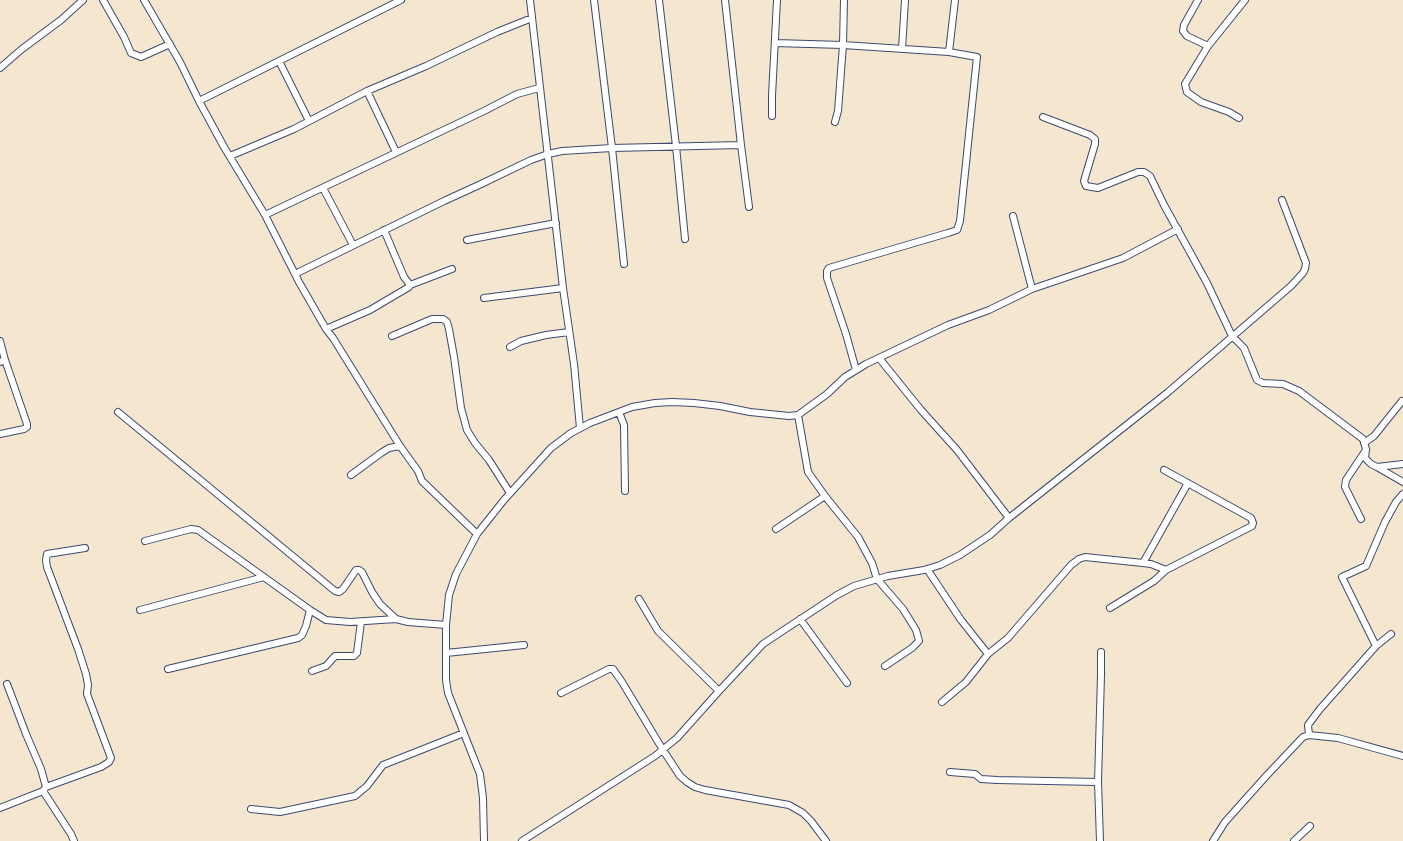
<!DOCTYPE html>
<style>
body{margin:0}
canvas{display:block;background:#f5e6cf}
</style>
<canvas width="1403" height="841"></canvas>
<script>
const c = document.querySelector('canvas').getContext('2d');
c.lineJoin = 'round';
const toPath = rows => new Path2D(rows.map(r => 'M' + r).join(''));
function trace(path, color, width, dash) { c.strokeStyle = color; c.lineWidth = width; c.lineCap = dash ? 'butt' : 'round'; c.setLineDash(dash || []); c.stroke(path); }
const minor = toPath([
 [103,0,124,37,131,53,141,57,170,44],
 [144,0,180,62,199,101,224,147,265,215,299,282,326,329,333,338,400,446,418,471,422,481,477,534],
 [530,0,563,288,574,364,580,428],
 [594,0,612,148,624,264],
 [659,0,676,146,685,239],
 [1198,0,1184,25,1183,31,1187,36,1208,46],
 [775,43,843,45,949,52,955,0],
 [902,49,905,0],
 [279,61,309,121],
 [0,68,22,49,61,20,83,0],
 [367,91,396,152],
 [199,101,401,0],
 [772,116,772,96,777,0],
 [1043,117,1090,135,1095,139,1095,144,1084,181,1086,186,1098,188,1138,172,1144,172,1150,176,1164,205,1207,283,1232,336,1244,348,1257,380,1263,383,1283,384,1299,391,1363,439,1366,449,1365,458,1371,464,1377,467,1403,464],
 [1239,118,1229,112,1201,102,1187,92,1185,84,1208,46,1245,0],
 [835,122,838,111,843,45,844,0],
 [741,145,749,207],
 [230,156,294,129,367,91,426,66,497,32,532,18],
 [323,188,353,245],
 [265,215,484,111,517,94,539,88],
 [1013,216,1032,289],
 [467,240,556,223],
 [295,274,444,201,479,185,531,160,548,154,562,151,612,148,741,145,725,0],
 [410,285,452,269],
 [484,298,563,288],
 [326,329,370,310,409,287,410,285,404,277,384,230],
 [392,336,432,319,443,319,447,322,449,329,454,357,461,408,467,430,475,443,489,460,510,493],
 [0,341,5,360,0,362],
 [510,347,521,341,546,335,569,332],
 [879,358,921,410,957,450,1009,518],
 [856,370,846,334,827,278,827,271,829,268,948,233,957,230,960,221,977,57,949,52],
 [118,412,335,591,339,592,343,589,356,570,359,570,362,572,372,592,380,604,396,619,408,622,446,625],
 [619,412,624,425,625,491],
 [798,415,808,472,825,496,858,537,872,563,877,579,903,609,916,630,919,641,912,648,885,666],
 [0,434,24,429,27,427,27,424,5,360],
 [1364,443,1374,436,1402,401],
 [1377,467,1403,482],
 [351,475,381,453,389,448,400,446],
 [1361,519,1345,487,1346,480,1366,450],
 [776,529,825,496],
 [145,541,191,529,198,530,310,610,326,620,350,622,396,619],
 [1143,563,1188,483],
 [927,569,961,620,988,654],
 [639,599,658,631,719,691],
 [1110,608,1154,581,1166,570,1252,526,1253,523,1251,518,1164,470],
 [140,610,264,577],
 [800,619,847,683],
 [1391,634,1376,646,1342,577,1366,566,1385,522,1396,502,1403,494],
 [446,653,524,645],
 [168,669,298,638,302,635,306,626,310,610],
 [312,671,326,666,335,656,354,656,357,653,361,622],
 [561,693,609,669,613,669,622,682,663,750,680,776,687,782,695,787,705,790,789,805,803,813,811,821,826,841],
 [942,702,966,682,988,654,1008,638,1071,565,1079,559,1085,557,1143,563,1151,564,1166,570],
 [1309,735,1308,725,1320,709,1376,646],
 [950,772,975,774,981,779,997,780,1098,782],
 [46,787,101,767,109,762,111,758,87,694,88,685,86,674,78,649,47,567,46,560,47,554,85,548],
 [43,791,71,834,74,841],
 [0,808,43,791,46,787,41,769,26,734,7,684],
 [251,809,280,812,355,796,367,786,383,765,464,733],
 [484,841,483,798,480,774,448,693,446,680,446,625,449,595,456,574,477,534,504,500,551,448,571,433,590,423,632,407,655,403,672,402,694,403,720,406,750,412,789,416,798,415,827,394,845,377,866,364,948,325,989,310,1032,289,1123,258,1178,229],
 [522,841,655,756,677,738,719,691,763,644,781,632,837,595,854,586,888,576,924,570,940,565,960,555,990,535,1009,518,1167,393,1291,286,1303,273,1305,269,1306,263,1282,200],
 [1100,841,1098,782,1101,675,1101,652],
 [1213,841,1225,822,1268,774,1303,737,1309,735,1338,738,1403,756],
 [1294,841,1310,826]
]);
trace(minor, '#3c4a6f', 8);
trace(minor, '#fff', 6);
</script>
